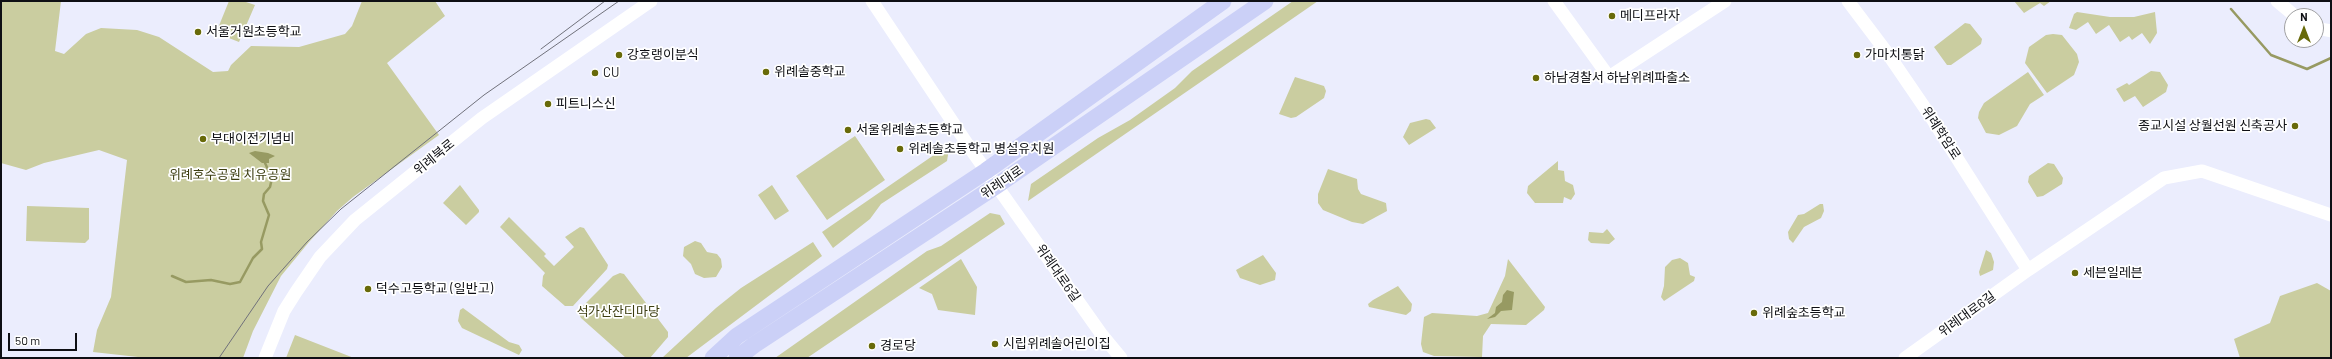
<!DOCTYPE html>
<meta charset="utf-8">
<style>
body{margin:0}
#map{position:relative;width:2332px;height:359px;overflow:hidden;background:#ebedfd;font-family:Barlow,sans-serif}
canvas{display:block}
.frame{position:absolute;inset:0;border:2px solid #0e0f14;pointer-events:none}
.north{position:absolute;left:2284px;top:8px;width:40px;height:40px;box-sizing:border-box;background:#fff;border:1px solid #9f9fa1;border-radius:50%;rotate:0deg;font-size:11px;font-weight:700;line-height:16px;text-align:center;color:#0e0f14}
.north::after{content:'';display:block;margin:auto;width:14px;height:18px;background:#686a09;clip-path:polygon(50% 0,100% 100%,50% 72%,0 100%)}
.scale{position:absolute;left:8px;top:333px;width:69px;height:18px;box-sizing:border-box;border:2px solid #0e0f14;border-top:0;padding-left:5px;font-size:12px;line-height:14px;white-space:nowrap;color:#0e0f14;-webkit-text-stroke:3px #fff;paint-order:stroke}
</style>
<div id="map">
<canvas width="2332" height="359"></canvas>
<div class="frame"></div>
<div class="north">N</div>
<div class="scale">50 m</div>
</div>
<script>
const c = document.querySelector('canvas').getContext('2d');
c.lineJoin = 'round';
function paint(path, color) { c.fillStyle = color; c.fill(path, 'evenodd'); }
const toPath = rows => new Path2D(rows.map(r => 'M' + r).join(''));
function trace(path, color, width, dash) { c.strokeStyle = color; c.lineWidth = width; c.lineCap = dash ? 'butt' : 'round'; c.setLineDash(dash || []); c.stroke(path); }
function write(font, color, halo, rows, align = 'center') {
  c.font = font + ' Barlow,"Noto Sans KR",sans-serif'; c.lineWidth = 3.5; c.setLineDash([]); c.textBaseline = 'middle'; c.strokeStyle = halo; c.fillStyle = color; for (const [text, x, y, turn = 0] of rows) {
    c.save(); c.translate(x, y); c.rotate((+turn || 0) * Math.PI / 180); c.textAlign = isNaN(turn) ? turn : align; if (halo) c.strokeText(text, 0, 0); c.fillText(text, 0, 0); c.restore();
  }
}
const green = toPath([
 [1,1,61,1,55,51,64,54,86,34,101,28,137,30,159,37,213,72,228,71,231,65,251,46,299,47,345,34,352,26,362,1,435,1,445,16,387,63,439,135,353,197,337,211,309,242,281,276,253,331,243,358,147,358,93,352,97,330,111,297,127,160,99,150,44,163,26,170,1,163],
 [229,1,243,1,255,5,239,42,216,33],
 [1293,1,1318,1,1028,201,1031,184,1098,138,1130,120,1175,88,1192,71],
 [2014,1,2051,1,2044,6,2040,3,2024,13],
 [2077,12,2110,17,2134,17,2155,12,2157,33,2150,44,2142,33,2132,40,2129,36,2120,42,2109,25,2096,34,2088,22,2076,30,2069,28,2074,14],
 [1965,23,1970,24,1982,39,1981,44,1951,65,1947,65,1934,47],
 [2053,34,2062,35,2077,54,2079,62,2074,75,2047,93,2025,63,2029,47,2046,35],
 [2151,71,2160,72,2168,85,2166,92,2143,107,2135,96,2124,102,2116,89,2127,83,2129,85],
 [2028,72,2044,95,2030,104,2017,126,1999,135,1986,133,1978,118,1979,112,1984,103],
 [1295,77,1324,86,1326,91,1324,98,1296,117,1291,118,1279,114],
 [1426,119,1430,120,1436,128,1409,145,1403,137,1410,123],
 [855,136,885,180,827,220,796,176],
 [947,146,949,149,947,161,881,204,870,219,833,248,822,232],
 [1558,161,1558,170,1564,171,1565,181,1573,185,1575,194,1571,200,1564,197,1563,203,1535,203,1527,193,1528,186],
 [2048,163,2054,164,2063,178,2062,184,2043,196,2037,197,2028,182,2029,176],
 [1328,169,1357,179,1358,189,1361,194,1386,203,1387,211,1363,224,1352,222,1323,210,1318,203,1318,194],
 [460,185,479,210,479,212,466,225,443,203],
 [772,185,789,211,775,220,758,195],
 [1820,204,1823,204,1824,211,1821,218,1804,227,1793,243,1789,239,1788,232,1798,215,1804,214],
 [27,206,89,208,89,239,85,243,26,241],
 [990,213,1000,215,1005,224,807,358,775,358,927,251,941,246],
 [509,217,546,254,544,256,554,266,574,247,565,237,580,227,584,228,608,265,607,269,573,306,565,306,542,286,543,276,545,273,500,227],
 [1607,229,1615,239,1609,244,1591,243,1588,240,1589,232,1603,233],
 [695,241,701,243,707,252,717,254,721,259,722,267,716,277,704,278,695,274,691,264,683,256,684,247],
 [813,242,822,256,686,358,662,358,716,308,741,288],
 [1986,250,1991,253,1994,262,1993,270,1980,276,1979,272],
 [1263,255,1276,273,1275,280,1260,285,1240,278,1236,270],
 [1680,258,1688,263,1690,275,1695,277,1694,281,1664,301,1661,297,1664,286,1665,267,1672,260],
 [961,259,977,287,975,315,938,310,932,294,919,288],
 [1508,259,1545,307,1544,310,1526,325,1491,324,1483,336,1482,357,1434,356,1423,352,1421,344,1424,317,1432,313,1477,316,1488,313,1505,276],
 [620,273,624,274,668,332,668,337,650,358,626,358,581,318,579,314,582,307,613,276],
 [2317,283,2331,291,2331,358,2240,358,2234,339,2270,323,2280,296],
 [1398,286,1412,304,1411,311,1406,315,1369,307,1368,304,1373,300],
 [463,308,509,342,519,345,522,350,519,355,462,328,458,321,460,310],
 [295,335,354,358,286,358]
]);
const water = toPath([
 [255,151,268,153,275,156,269,159,269,163,262,163,249,153],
 [1507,290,1514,292,1512,310,1501,311,1495,317,1487,319,1495,313,1496,307,1502,302,1503,295]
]);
const stream = toPath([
 [2231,9,2271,55,2307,69,2331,58],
 [172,276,186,282,211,280,230,284,240,282,253,258,262,249,261,242,269,215,263,201,264,194,270,187,272,178,265,163]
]);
const minor = toPath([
 [872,1,972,151,1102,335,1121,358],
 [1554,1,1609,77,1725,1],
 [1848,1,1888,54,1929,114,2028,270],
 [2277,1,2295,16],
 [2316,28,2331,31],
 [265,358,284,311,296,292,320,257,355,220,482,118,651,1],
 [1905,358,2028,270,2164,178,2202,171,2331,215]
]);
const major = toPath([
 [713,358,737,336,986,171,1223,1],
 [737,358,754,345,996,186,1265,1]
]);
const tram = toPath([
 [541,49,605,1],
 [219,358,268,286,307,242,341,209,484,95,619,1]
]);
const markers = [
 [1612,16,4,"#686a09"],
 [198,32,4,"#686a09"],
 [619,55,4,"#686a09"],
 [1857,55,4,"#686a09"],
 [766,72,4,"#686a09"],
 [595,73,4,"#686a09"],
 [1536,78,4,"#686a09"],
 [548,104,4,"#686a09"],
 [2295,126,4,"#686a09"],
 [848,130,4,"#686a09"],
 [203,139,4,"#686a09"],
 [900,149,4,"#686a09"],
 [2075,273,4,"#686a09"],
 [368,289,4,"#686a09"],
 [1754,313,4,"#686a09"],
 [995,344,4,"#686a09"],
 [872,346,4,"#686a09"]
];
const poiNames = [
 ["메디프라자",1620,16],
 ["서울거원초등학교",206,32],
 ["강호랭이분식",627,55],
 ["가마치통닭",1865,55],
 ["위례솔중학교",774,72],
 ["CU",603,73],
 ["하남경찰서 하남위례파출소",1544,78],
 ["피트니스신",556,104],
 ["종교시설 상월선원 신축공사",2287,126,"right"],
 ["서울위례솔초등학교",856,130],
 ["부대이전기념비",211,139],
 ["위례솔초등학교 병설유치원",908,149],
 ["세븐일레븐",2083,273],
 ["덕수고등학교 (일반고)",376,289],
 ["위례숲초등학교",1762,313],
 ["시립위례솔어린이집",1003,344],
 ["경로당",880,346]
];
const streetNames = [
 ["위례학암로",1941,133,57],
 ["위례북로",434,157,-39],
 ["위례대로",1002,182,-34],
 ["위례대로6길",1058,273,55],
 ["위례대로6길",1967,314,-36]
];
const parkNames = [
 ["위례호수공원 치유공원",230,175],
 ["석가산잔디마당",618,312]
];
paint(green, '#cacda0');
paint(water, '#979a62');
trace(stream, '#979a62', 2.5);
trace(minor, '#fff', 13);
trace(major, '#cbd0f7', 17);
trace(tram, '#70717b', 1);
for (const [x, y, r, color] of markers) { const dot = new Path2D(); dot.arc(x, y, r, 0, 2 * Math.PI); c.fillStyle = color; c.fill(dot); trace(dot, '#fff', 1.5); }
write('13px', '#0e0f14', '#fff', poiNames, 'left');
write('13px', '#0e0f14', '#fff', streetNames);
write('13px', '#3d3e11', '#fff', parkNames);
</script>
